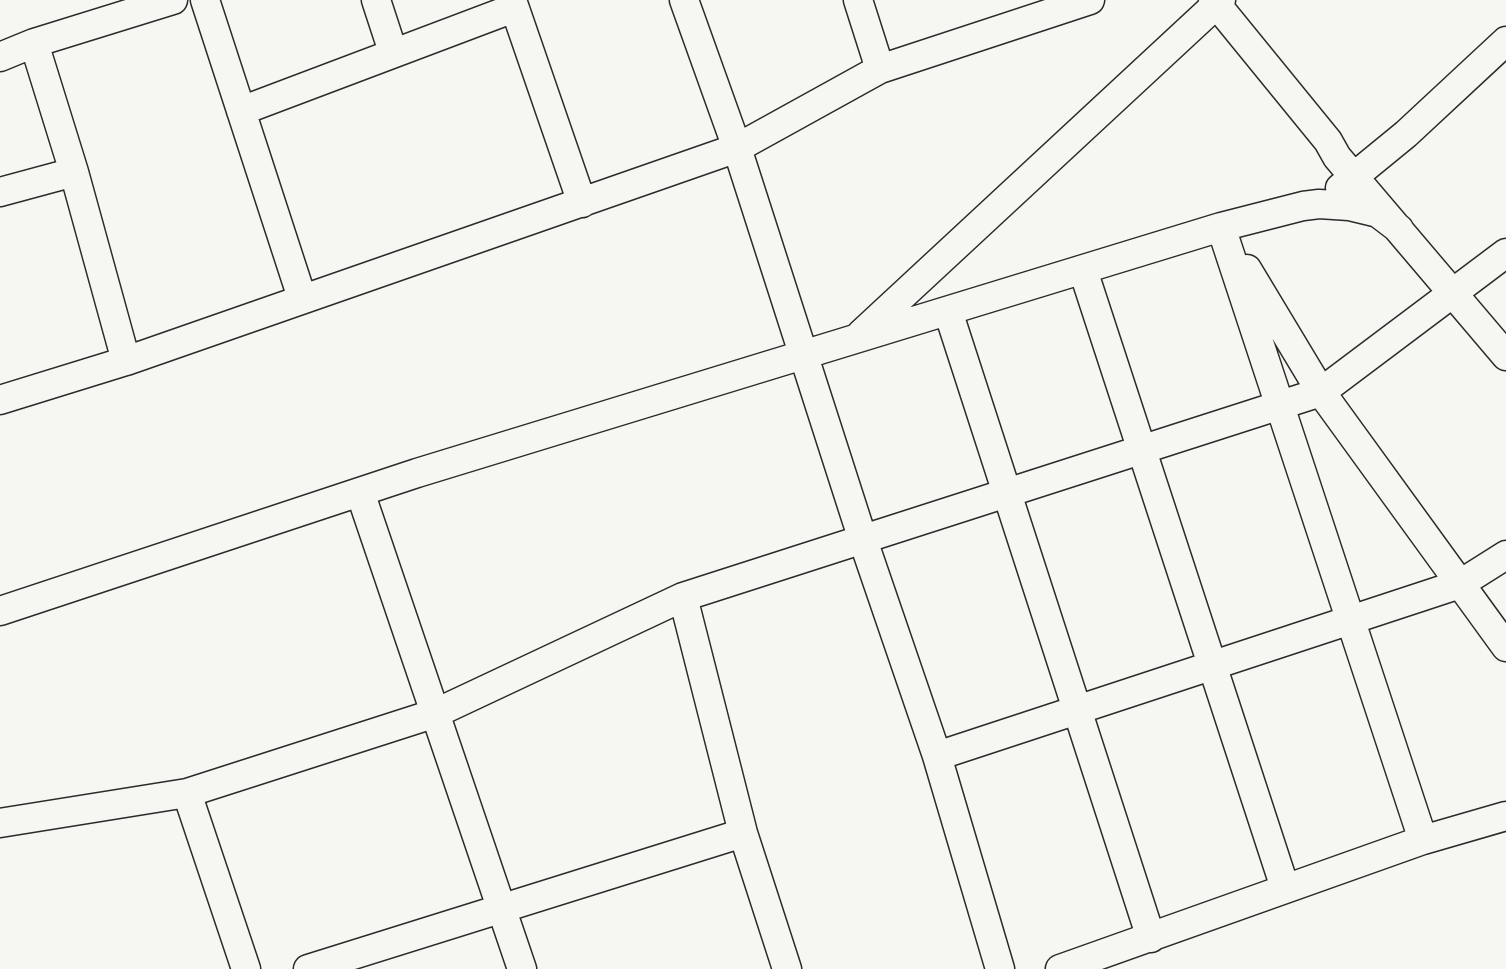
<!DOCTYPE html>
<style>
body{margin:0}
canvas{display:block;background:#f6f6f2}
</style>
<canvas width="1506" height="969"></canvas>
<script>
const c = document.querySelector('canvas').getContext('2d');
c.lineJoin = 'round';
const toPath = rows => new Path2D(rows.map(r => 'M' + r).join(''));
function trace(path, color, width, dash) { c.strokeStyle = color; c.lineWidth = width; c.lineCap = dash ? 'butt' : 'round'; c.setLineDash(dash || []); c.stroke(path); }
const minor = toPath([
 [205,0,302,298],
 [376,0,393,52],
 [512,0,582,203],
 [684,0,737,148,863,540,937,756,1000,969],
 [858,0,880,69],
 [1213,0,1328,141,1337,157,1506,356],
 [34,43,74,172,126,361],
 [0,57,34,43,173,0],
 [241,111,514,8],
 [1340,188,1406,134,1506,41],
 [0,192,74,172],
 [1221,227,1423,840],
 [1247,269,1321,392,1506,647],
 [1083,270,1285,888],
 [948,311,1151,938],
 [861,334,1221,0],
 [0,400,126,361,737,148,880,69,1090,0],
 [360,492,522,969],
 [683,597,743,833,787,969],
 [0,611,417,473,1221,227,1303,206,1319,204,1349,206,1378,213,1399,229],
 [937,756,1460,584,1506,555],
 [187,793,246,969],
 [0,823,187,793,436,713,683,597,1321,392,1506,253],
 [308,969,743,833],
 [1060,969,1423,840,1506,816]
]);
trace(minor, '#2b2b2b', 31);
trace(minor, '#f6f6f2', 28);
</script>
